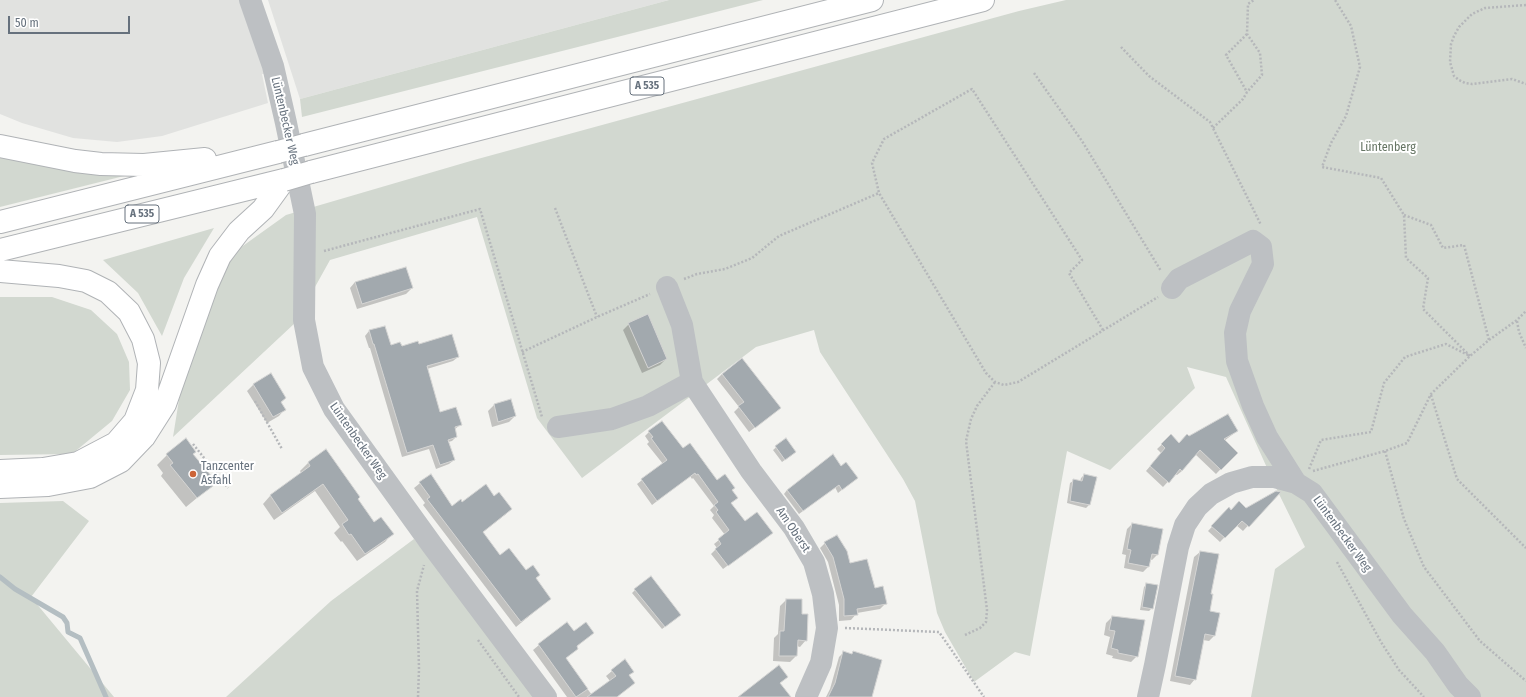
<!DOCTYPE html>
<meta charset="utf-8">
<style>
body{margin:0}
#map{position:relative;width:1526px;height:697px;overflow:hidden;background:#f3f3f0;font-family:"Fira Sans Condensed",sans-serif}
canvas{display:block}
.scale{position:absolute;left:8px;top:16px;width:122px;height:18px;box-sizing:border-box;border:2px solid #66717d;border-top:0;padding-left:5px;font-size:12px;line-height:14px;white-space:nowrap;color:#66717d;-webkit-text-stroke:3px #fff;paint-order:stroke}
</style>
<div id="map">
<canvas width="1526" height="697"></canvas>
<div class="scale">50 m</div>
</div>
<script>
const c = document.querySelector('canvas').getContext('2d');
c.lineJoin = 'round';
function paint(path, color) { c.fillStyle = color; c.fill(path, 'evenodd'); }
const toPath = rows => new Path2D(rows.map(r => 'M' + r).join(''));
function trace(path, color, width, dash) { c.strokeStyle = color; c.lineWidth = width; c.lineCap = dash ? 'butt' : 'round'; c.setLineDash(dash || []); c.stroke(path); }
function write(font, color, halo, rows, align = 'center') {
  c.font = font + ' "Fira Sans Condensed",sans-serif'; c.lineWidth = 4; c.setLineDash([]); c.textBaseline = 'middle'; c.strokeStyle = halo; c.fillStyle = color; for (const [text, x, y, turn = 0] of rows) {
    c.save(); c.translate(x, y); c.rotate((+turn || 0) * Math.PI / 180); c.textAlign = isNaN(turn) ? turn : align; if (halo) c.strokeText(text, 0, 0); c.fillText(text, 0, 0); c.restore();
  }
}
const built = toPath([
 [0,0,239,0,265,74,262,74,268,103,162,136,117,142,73,138,22,123,0,114],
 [268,0,669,0,300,99]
]);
const green = toPath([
 [669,0,763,0,302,117,300,99],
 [1066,0,1526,0,1526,697,1251,697,1275,569,1305,547,1277,490,1226,377,1187,367,1195,388,1110,470,1067,451,1030,656,1015,652,974,682,945,632,937,613,915,501,903,479,820,352,814,330,756,347,582,478,537,418,477,217,330,260,295,323,173,437,182,381,210,304,233,253,286,215,474,160,1019,11],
 [0,154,124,174,124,176,0,207],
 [214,228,184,278,162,336,138,293,103,260],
 [0,297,52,297,91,310,117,334,129,362,130,390,112,421,72,454,0,455],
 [63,501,89,521,31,597,114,697,0,697,0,503],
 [414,539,449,581,537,697,226,697,331,601]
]);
const shadow = toPath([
 [355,282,412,288,406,294,357,309,350,288],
 [629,324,666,359,660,365,642,373,623,330],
 [384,327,390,346,401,347,418,345,458,357,453,361,427,369,440,413,461,424,454,430,456,437,452,441,448,442,454,460,449,464,436,469,429,449,402,457,370,348,369,348,365,336,369,331],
 [271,374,285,398,281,403,285,409,279,416,267,423,247,391,253,385],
 [722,374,780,408,749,432,734,412,739,407,717,379],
 [510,400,515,416,509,422,492,427,488,411,494,405],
 [1237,431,1224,441,1236,453,1216,474,1195,454,1182,471,1177,475,1175,474,1163,487,1146,471,1161,453,1157,449,1171,436,1179,444,1189,437],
 [649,432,683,449,717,481,731,491,730,504,745,522,772,533,723,569,711,554,717,548,714,544,725,535,712,518,714,515,710,510,714,506,693,478,692,479,690,476,652,505,637,484,663,464,647,444,649,442,645,436],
 [786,439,792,455,782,462,773,450],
 [326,450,357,499,374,523,392,534,385,542,357,561,342,541,341,542,334,533,340,527,315,491,274,520,263,504,270,496,302,474,300,471,308,463],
 [192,454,215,483,186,507,161,476,163,473,157,465,167,455],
 [841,467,853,481,838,493,835,487,799,514,784,494,787,490],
 [430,475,452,508,462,503,506,514,483,532,500,556,535,578,550,599,516,627,423,505,425,503,414,488],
 [1084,475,1089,505,1086,508,1067,503,1070,483,1073,481,1080,482,1081,478],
 [1279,492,1243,531,1236,525,1220,542,1208,531,1229,509,1231,511,1246,509],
 [1132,524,1157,555,1152,560,1150,559,1148,567,1143,572,1124,568,1126,555,1122,554,1127,529],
 [825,543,874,589,885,604,880,609,857,613,851,620,839,621,839,605,828,562,820,548],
 [1200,552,1218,555,1210,594,1209,612,1214,636,1209,641,1203,640,1195,679,1190,685,1170,681,1194,557],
 [1147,584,1152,608,1149,611,1140,610,1144,587],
 [635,590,677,618,662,629,632,593],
 [786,600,801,615,806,640,800,647,797,646,796,656,790,662,773,661,774,638,778,634,780,606],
 [1112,617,1137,656,1131,662,1112,658,1113,656,1106,654,1110,637,1104,635,1106,623],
 [574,633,593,633,576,647,571,654,565,659,592,695,610,681,606,676,612,671,633,671,628,676,617,697,567,697,533,650,539,645],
 [853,652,871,697,826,697,830,689,839,657,843,653,851,655]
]);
const stream = toPath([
 [0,577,15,589,63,617,67,623,68,632,80,638,106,697]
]);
const building = toPath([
 [406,267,413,288,362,304,355,282,406,267],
 [648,314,667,359,648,368,628,323,648,314],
 [385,326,391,345,400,342,402,346,418,341,419,344,452,334,459,357,427,366,440,412,456,407,462,425,455,427,457,437,448,440,455,460,440,465,433,445,407,453,374,344,373,344,369,330,385,326],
 [742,358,781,408,755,428,738,406,744,402,722,374,742,358],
 [271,373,286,398,281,402,286,410,273,417,253,384,271,373],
 [511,399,516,416,498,422,494,404,511,399],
 [1228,414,1238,431,1224,439,1238,453,1221,470,1200,450,1182,471,1180,469,1169,483,1150,466,1165,448,1161,444,1171,434,1179,443,1187,434,1189,436,1228,414],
 [662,421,683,448,690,443,717,480,725,474,735,488,732,490,738,498,731,503,745,521,757,512,773,533,728,566,715,549,721,544,718,539,729,530,716,512,718,510,714,505,718,502,698,474,696,475,695,473,657,501,641,479,667,460,651,438,653,437,648,431,662,421],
 [186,438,196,452,193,454,217,483,197,498,170,465,173,463,166,454,186,438],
 [786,438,796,452,785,460,775,446,786,438],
 [326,449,360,497,358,499,372,519,374,522,381,517,394,534,365,554,351,534,349,535,342,524,348,520,323,484,282,513,270,495,310,466,308,462,326,449],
 [833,454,841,466,846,462,858,478,842,490,839,485,803,511,787,490,833,454],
 [431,474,452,506,461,499,462,502,486,484,494,496,499,492,512,509,483,532,500,555,509,548,526,570,533,565,540,575,536,578,551,599,521,622,427,499,430,497,419,482,431,474],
 [1084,474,1097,477,1090,505,1070,501,1073,479,1082,481,1084,474],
 [1276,491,1281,492,1249,527,1242,521,1225,538,1211,526,1229,507,1231,510,1239,501,1246,508,1276,491],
 [1132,523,1163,529,1158,555,1152,554,1149,567,1128,563,1131,550,1127,549,1132,523],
 [837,535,847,551,850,563,867,559,875,588,883,586,887,604,857,609,858,615,844,616,844,599,833,557,824,542,837,535],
 [1200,551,1219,554,1211,594,1213,594,1210,611,1220,613,1215,636,1205,634,1196,680,1175,676,1200,551],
 [651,576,681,615,665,627,634,589,651,576],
 [1146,583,1158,585,1153,609,1142,607,1146,583],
 [786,599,802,599,802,614,808,614,807,641,798,640,797,656,779,656,780,631,784,631,786,599],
 [1112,616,1145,620,1138,657,1118,653,1118,650,1111,648,1115,631,1109,630,1112,616],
 [567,622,574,631,586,622,594,633,577,646,578,649,566,658,588,689,576,697,538,644,567,622],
 [843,651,852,654,853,651,882,660,872,697,828,697,835,683,843,651],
 [625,659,634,672,629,675,635,683,617,697,587,697,616,676,611,670,625,659],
 [779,665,788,677,780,683,791,697,738,697,779,665]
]);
const path = toPath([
 [1526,5,1485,8,1472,14,1459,27,1454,36,1451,44,1450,62,1454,76,1459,80,1465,83,1472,84,1512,79,1526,84],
 [1247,34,1226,55,1247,92],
 [1121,47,1149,76,1210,122,1261,225],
 [1034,73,1082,141,1161,271],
 [1213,128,1243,99,1247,92,1262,75,1260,53,1247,34,1248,4,1254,0],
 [555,208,597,317],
 [1404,215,1431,225,1443,248,1464,245,1489,340],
 [324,251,480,209,542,417],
 [684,279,697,274,725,269,752,258,779,236,879,193],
 [1517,321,1519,332,1526,348],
 [1103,330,1069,273,1082,260,972,89,884,139,872,163,879,193,986,373,995,382,1004,385,1018,382,1158,297],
 [522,352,597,317,650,294],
 [1431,395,1457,479,1526,548],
 [255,401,282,449],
 [193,444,228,488],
 [1385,451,1404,519,1424,567,1480,641,1526,681],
 [1309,469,1321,440,1371,432,1384,383,1405,357,1446,344,1470,356,1423,309,1428,278,1406,258,1404,215,1381,178,1322,167,1331,143,1346,116,1360,67,1351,26,1335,0],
 [1313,471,1385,451,1407,443,1431,394,1470,356,1489,340,1517,320,1526,311],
 [1337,562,1381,642,1399,670,1424,697],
 [845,628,939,632,984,697],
 [965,635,980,628,986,622,987,610,966,441,971,419,977,406,995,382],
 [478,640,519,697],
 [418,697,419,669,417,591,424,565]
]);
const minor = toPath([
 [250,0,273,66,286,123,305,214,304,320,313,367,334,409,432,545,546,697],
 [667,287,682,325,692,382,751,471,794,528,814,562,823,594,827,628,821,663,806,697],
 [1172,288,1179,279,1253,241,1261,247,1263,264,1240,311,1235,333,1237,361,1253,406,1267,437,1296,483],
 [558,427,612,419,648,406,692,382],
 [1148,697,1155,665,1178,547,1185,525,1197,507,1211,494,1231,483,1252,477,1274,477,1296,483,1312,493,1402,615,1435,652,1458,685,1470,697]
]);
const highway = toPath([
 [304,145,872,0],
 [0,146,75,161,101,164,144,165,205,159],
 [311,172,983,0],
 [0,222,278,152],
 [0,250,284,180],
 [0,271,59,276,86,281,108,292,129,312,143,339,149,363,147,390,135,421,116,443,78,463,43,469,0,471],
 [0,487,48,485,90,477,121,461,144,437,165,404,207,285,220,256,239,231,263,209,284,180]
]);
const highwayBridge = toPath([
 [278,152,304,145],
 [284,180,311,172]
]);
const markers = [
 [193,474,4,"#cc6437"]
];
const shields = [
 [647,86,34],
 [142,214,34]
];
const shieldNames = [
 ["A 535",647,86],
 ["A 535",142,214]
];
const streetNames = [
 ["Lüntenbecker Weg",285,121,77],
 ["Lüntenbecker Weg",358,441,55],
 ["Am Oberst",793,530,56],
 ["Lüntenbecker Weg",1342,534,54]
];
const parkNames = [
 ["Lüntenberg",1388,148]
];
const poiNames = [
 ["Tanzcenter",201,467],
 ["Asfahl",201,481]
];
paint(built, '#e1e2e0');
paint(green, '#d2d8d0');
paint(shadow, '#0003');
trace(stream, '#b4bec2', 5);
paint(building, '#a2a9ae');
trace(building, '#d4d4d3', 1);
trace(highway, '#b0b3b6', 24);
trace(path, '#b5b7ba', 2.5, [2, 2]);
trace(minor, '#bdc0c3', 22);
trace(highway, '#fff', 22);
trace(highwayBridge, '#b0b3b6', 24, []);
trace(highwayBridge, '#fff', 22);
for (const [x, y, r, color] of markers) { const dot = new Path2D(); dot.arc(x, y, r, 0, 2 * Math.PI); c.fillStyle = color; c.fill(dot); trace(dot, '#fff', 1.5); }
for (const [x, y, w] of shields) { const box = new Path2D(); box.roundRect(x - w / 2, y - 9, w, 18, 3); c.fillStyle = '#fff'; c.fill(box); trace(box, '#66717d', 1); }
write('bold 11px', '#66717d', null, shieldNames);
write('12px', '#66717d', '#fff', streetNames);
write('12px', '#667564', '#fff', parkNames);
write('12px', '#66717d', '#fff', poiNames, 'left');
</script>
